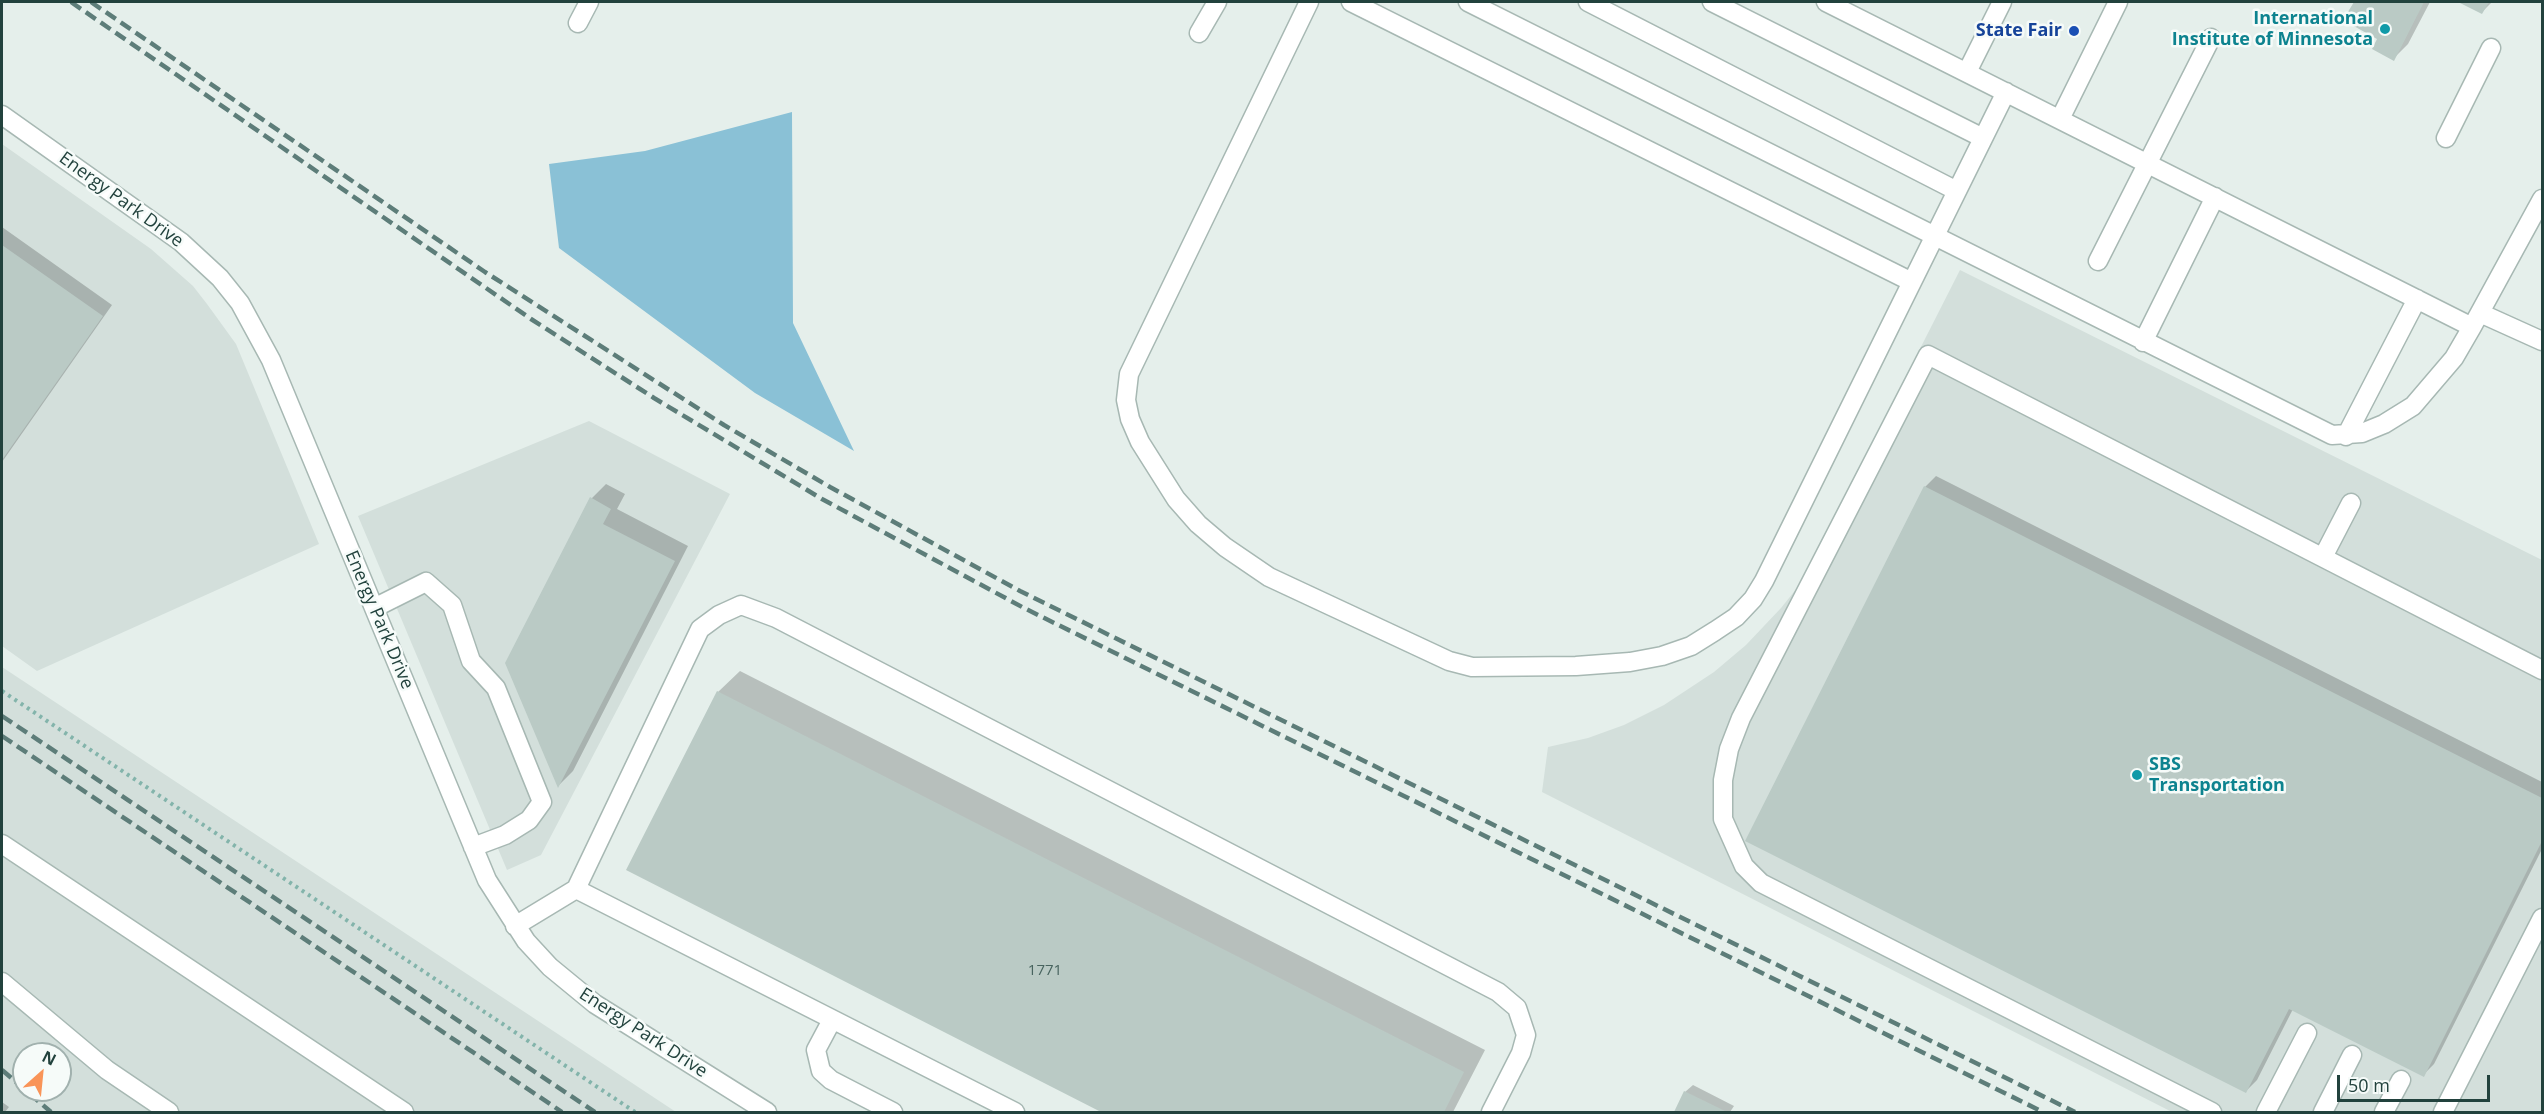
<!DOCTYPE html>
<style>
body{margin:0}
#map{position:relative;width:2544px;height:1114px;overflow:hidden;background:#e5efeb;font-family:"Open Sans",sans-serif}
canvas{display:block}
.frame{position:absolute;inset:0;border:3px solid #22423d;pointer-events:none}
.north{position:absolute;left:12px;top:1042px;width:60px;height:60px;box-sizing:border-box;background:#f6fbf9;border:2px solid #a1b1ae;border-radius:50%;rotate:27deg;font-size:16px;font-weight:700;line-height:24px;text-align:center;color:#22423d}
.north::after{content:'';display:block;margin:auto;width:21px;height:27px;background:#f99458;clip-path:polygon(50% 0,100% 100%,50% 72%,0 100%)}
.scale{position:absolute;left:2337px;top:1075px;width:153px;height:27px;box-sizing:border-box;border:3px solid #22423d;border-top:0;padding-left:8px;font-size:18px;line-height:21px;white-space:nowrap;color:#22423d;-webkit-text-stroke:4px #f6fbf9;paint-order:stroke}
</style>
<div id="map">
<canvas width="2544" height="1114"></canvas>
<div class="frame"></div>
<div class="north">N</div>
<div class="scale">50 m</div>
</div>
<script>
const c = document.querySelector('canvas').getContext('2d');
c.lineJoin = 'round';
function paint(path, color) { c.fillStyle = color; c.fill(path, 'evenodd'); }
const toPath = rows => new Path2D(rows.map(r => 'M' + r).join(''));
function trace(path, color, width, dash) { c.strokeStyle = color; c.lineWidth = width; c.lineCap = dash ? 'butt' : 'round'; c.setLineDash(dash || []); c.stroke(path); }
function write(font, color, halo, rows, align = 'center') {
  c.font = font + ' "Open Sans",sans-serif'; c.lineWidth = 5; c.setLineDash([]); c.textBaseline = 'middle'; c.strokeStyle = halo; c.fillStyle = color; for (const [text, x, y, turn = 0] of rows) {
    c.save(); c.translate(x, y); c.rotate((+turn || 0) * Math.PI / 180); c.textAlign = isNaN(turn) ? turn : align; if (halo) c.strokeText(text, 0, 0); c.fillText(text, 0, 0); c.restore();
  }
}
const built = toPath([
 [2,144,151,249,193,286,207,304,236,344,319,544,37,671,2,646],
 [1960,270,2542,560,2542,1112,2172,1112,1542,792,1548,747,1588,738,1624,725,1664,705,1714,672,1746,645,1781,608,1801,583],
 [589,421,730,494,541,855,507,870,358,516],
 [2,667,676,1112,2,1112],
 [24,1054,60,1054,60,1090,24,1090]
]);
const water = toPath([
 [792,112,793,323,854,451,755,393,559,248,549,164,645,151]
]);
const shadow = toPath([
 [2355,2,2430,2,2408,44,2393,59,2379,38,2345,19],
 [2462,2,2492,2,2482,12],
 [2,227,112,305,2,462],
 [1936,476,2542,782,2542,849,2434,1064,2423,1075,2293,1009,2257,1080,2246,1091,1925,487],
 [606,484,625,494,617,509,688,546,573,771,559,785,592,498],
 [740,671,1485,1050,1453,1112,1105,1112,628,870,718,692],
 [1693,1085,1734,1106,1730,1112,1675,1112,1685,1092],
 [2,1102,9,1107,5,1112,2,1112]
]);
const building = toPath([
 [2354,2,2424,2,2394,61,2372,49,2377,39,2343,20],
 [2458,2,2489,2,2482,14],
 [2,245,103,316,2,460],
 [1924,486,2542,798,2542,841,2424,1077,2289,1009,2246,1093,1745,841],
 [590,497,611,509,603,524,675,561,558,788,505,663],
 [717,691,1464,1072,1444,1112,1101,1112,626,870],
 [1684,1091,1727,1112,1674,1112]
]);
const path = toPath([
 [2,691,635,1112]
]);
const minor = toPath([
 [1309,2,1129,374,1126,400,1130,419,1140,442,1176,499,1198,524,1225,547,1269,577,1449,661,1472,667,1576,666,1630,662,1662,656,1691,646,1715,631,1736,617,1753,599,1764,581,2006,92],
 [1351,2,1910,281],
 [1468,2,2332,435,2362,433,2384,424,2413,406,2454,358,2472,327],
 [1588,2,1957,191],
 [1712,2,1983,138],
 [1826,2,2472,327,2542,199],
 [578,23,589,2],
 [1199,33,1217,2],
 [1967,72,2002,2],
 [2,115,181,242,220,278,240,303,271,360,487,880,526,941,550,967,595,1004,767,1112],
 [2060,119,2118,2],
 [2446,138,2491,48],
 [2098,261,2211,38],
 [2480,313,2542,341],
 [2143,342,2215,197],
 [2346,436,2417,299],
 [2323,557,2351,503],
 [374,608,426,582,452,605,471,661,496,688,542,802,529,820,505,835,473,847],
 [2,844,404,1112],
 [576,889,1015,1112],
 [515,926,576,889,700,629,719,615,741,605,776,618,1498,992,1517,1008,1526,1035,1521,1053,1491,1112],
 [2,982,107,1070,169,1112],
 [832,1020,816,1050,821,1071,831,1080,893,1112],
 [2212,1112,1761,883,1744,866,1723,819,1723,780,1729,749,1741,718,1928,355,2542,670],
 [2266,1112,2307,1033],
 [2323,1112,2352,1055],
 [2384,1112,2401,1080],
 [2443,1112,2542,918]
]);
const rail = toPath([
 [71,2,531,319,654,398,822,499,1024,608,2043,1112],
 [91,2,485,272,724,425,830,487,1020,591,2075,1112],
 [2,716,595,1112],
 [2,736,562,1112],
 [2,1070,51,1112]
]);
const markers = [
 [2385,29,6,"#0f9aa8"],
 [2074,31,6,"#1a4fb4"],
 [2137,775,6,"#0f9aa8"]
];
const numberNames = [
 ["1771",1045,971]
];
const cultureNames = [
 ["International",2373,19],
 ["Institute of Minnesota",2373,40],
 ["SBS",2149,765,"left"],
 ["Transportation",2149,786,"left"]
];
const transitNames = [
 ["State Fair",2062,31]
];
const streetNames = [
 ["Energy Park Drive",121,200,36],
 ["Energy Park Drive",379,620,67],
 ["Energy Park Drive",643,1033,33]
];
paint(built, '#d3dfdb');
paint(water, '#8ac1d6');
paint(shadow, '#0003');
paint(building, '#bacac5');
trace(minor, '#a7b8b3', 21);
trace(path, '#83b4ab', 4, [3, 4.5]);
trace(minor, '#fff', 18);
trace(rail, '#5d7d79', 4.5, [12, 6]);
for (const [x, y, r, color] of markers) { const dot = new Path2D(); dot.arc(x, y, r, 0, 2 * Math.PI); c.fillStyle = color; c.fill(dot); trace(dot, '#f6fbf9', 2); }
write('15px', '#48645f', null, numberNames);
write('bold 18px', '#0d838f', '#f6fbf9', cultureNames, 'right');
write('bold 18px', '#164399', '#f6fbf9', transitNames, 'right');
write('18px', '#22423d', '#f6fbf9', streetNames);
</script>
